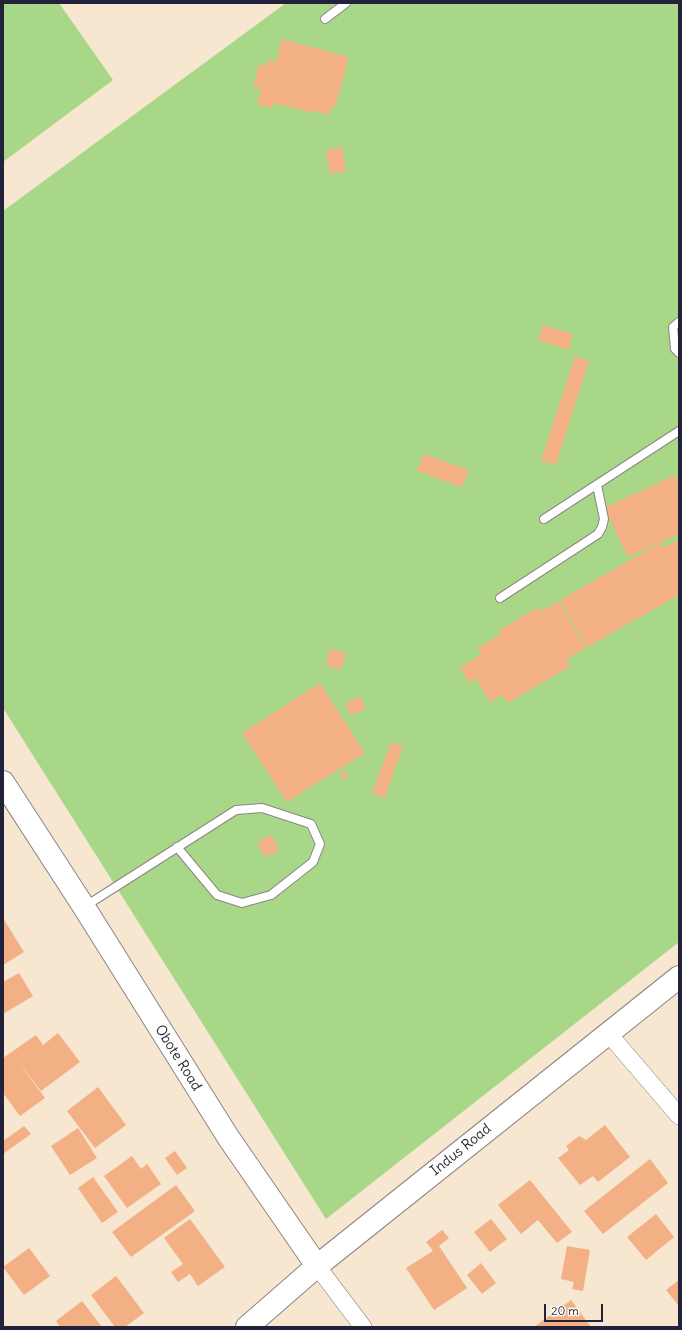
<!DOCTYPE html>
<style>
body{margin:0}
#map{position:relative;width:682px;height:1330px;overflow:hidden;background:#f7e6d0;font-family:Delius,sans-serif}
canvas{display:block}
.frame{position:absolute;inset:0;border:4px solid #22223b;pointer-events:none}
.scale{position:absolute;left:544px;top:1304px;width:59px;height:18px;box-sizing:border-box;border:2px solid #22223b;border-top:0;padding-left:5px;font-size:12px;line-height:14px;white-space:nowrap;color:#22223b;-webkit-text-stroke:3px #fdfcf7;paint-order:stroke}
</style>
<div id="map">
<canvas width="682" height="1330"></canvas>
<div class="frame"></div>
<div class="scale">20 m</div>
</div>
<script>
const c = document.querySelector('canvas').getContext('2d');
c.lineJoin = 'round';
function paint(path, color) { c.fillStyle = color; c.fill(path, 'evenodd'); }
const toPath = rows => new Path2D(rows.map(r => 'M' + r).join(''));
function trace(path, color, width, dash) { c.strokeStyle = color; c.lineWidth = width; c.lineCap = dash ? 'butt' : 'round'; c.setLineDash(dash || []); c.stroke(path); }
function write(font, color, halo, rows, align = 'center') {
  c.font = font + ' Delius,sans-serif'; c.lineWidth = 3; c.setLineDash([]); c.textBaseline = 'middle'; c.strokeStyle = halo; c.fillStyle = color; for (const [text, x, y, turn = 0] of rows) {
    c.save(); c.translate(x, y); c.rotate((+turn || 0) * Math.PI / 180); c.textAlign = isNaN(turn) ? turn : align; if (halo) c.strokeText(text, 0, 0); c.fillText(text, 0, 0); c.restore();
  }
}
const green = toPath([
 [3,3,59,3,113,80,3,162],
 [286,3,679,3,679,942,326,1219,3,708,3,211]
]);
const building = toPath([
 [282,39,349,57,335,108,331,107,329,115,314,111,314,113,274,103,272,108,257,104,261,89,253,87,259,64,266,66,268,60,276,62],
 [342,147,346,171,330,174,326,150],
 [543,325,573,334,568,350,538,340],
 [575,356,589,361,556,465,541,461],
 [424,454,469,470,462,487,417,471],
 [675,475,679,484,679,534,628,557,604,508],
 [679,539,679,595,587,647,560,600,660,543,663,548],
 [559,601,586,648,567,659,571,666,508,703,503,695,490,702,476,678,469,683,460,667,481,655,477,648,501,634,499,630,539,607,541,611],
 [330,649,346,653,341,670,326,665],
 [320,683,365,753,287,802,242,733],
 [360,696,366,708,351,716,345,704],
 [391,742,403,746,385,798,372,793],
 [344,770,348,776,343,780,339,774],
 [271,835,279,850,265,857,257,843],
 [3,918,24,952,3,965],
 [19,973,33,996,3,1014,3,982],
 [58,1033,80,1062,41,1091,16,1059,45,1098,20,1116,3,1093,3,1058,36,1035,43,1045],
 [98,1087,126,1125,95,1148,67,1111],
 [605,1125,630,1157,598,1182,593,1176,580,1185,558,1158,569,1150,566,1146,579,1136,586,1140],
 [24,1126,31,1134,3,1154,3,1141],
 [78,1128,97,1158,70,1175,51,1146],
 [175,1151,187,1168,177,1175,165,1158],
 [132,1156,141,1169,147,1164,161,1184,127,1208,104,1176],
 [650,1159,668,1183,603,1234,584,1211],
 [93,1177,118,1212,102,1223,78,1188],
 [530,1180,572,1232,557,1243,538,1220,521,1234,498,1205],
 [176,1185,195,1211,131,1257,112,1232],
 [656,1214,674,1237,646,1260,627,1237],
 [190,1219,225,1267,198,1286,190,1274,178,1282,171,1272,183,1264,164,1238],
 [491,1219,507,1239,490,1252,474,1232],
 [442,1230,449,1238,439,1246,467,1288,434,1310,406,1268,433,1251,426,1242],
 [567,1246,590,1250,583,1291,572,1289,574,1282,561,1279],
 [29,1248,50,1276,24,1295,3,1267],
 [481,1263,496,1283,482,1294,467,1275],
 [116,1276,144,1313,125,1327,115,1327,91,1295],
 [679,1280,679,1306,666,1290],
 [571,1300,591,1327,534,1327],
 [82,1301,102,1327,60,1327,56,1321]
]);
const lane = toPath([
 [325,19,346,3],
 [679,322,673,327,675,349,679,353],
 [544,519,679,431],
 [500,598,598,534,602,527,604,519,597,485],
 [84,907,236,810,262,808,311,824,320,844,313,862,271,895,242,903,217,895,177,847]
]);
const street = toPath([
 [608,1033,679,1116],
 [317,1266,363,1327]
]);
const secondary = toPath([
 [3,782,84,907,228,1137,317,1266],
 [247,1327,317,1266,679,977]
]);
const streetNames = [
 ["Obote Road",178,1058,58],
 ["Indus Road",461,1150,-39]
];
paint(green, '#a8d887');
paint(building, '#f2b084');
trace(lane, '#8c8486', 10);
trace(street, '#8c8486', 18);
trace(secondary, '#8c8486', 24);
trace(lane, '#fff', 8);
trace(street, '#fff', 17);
trace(secondary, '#fff', 22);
write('14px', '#22223b', '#fdfcf7', streetNames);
</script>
